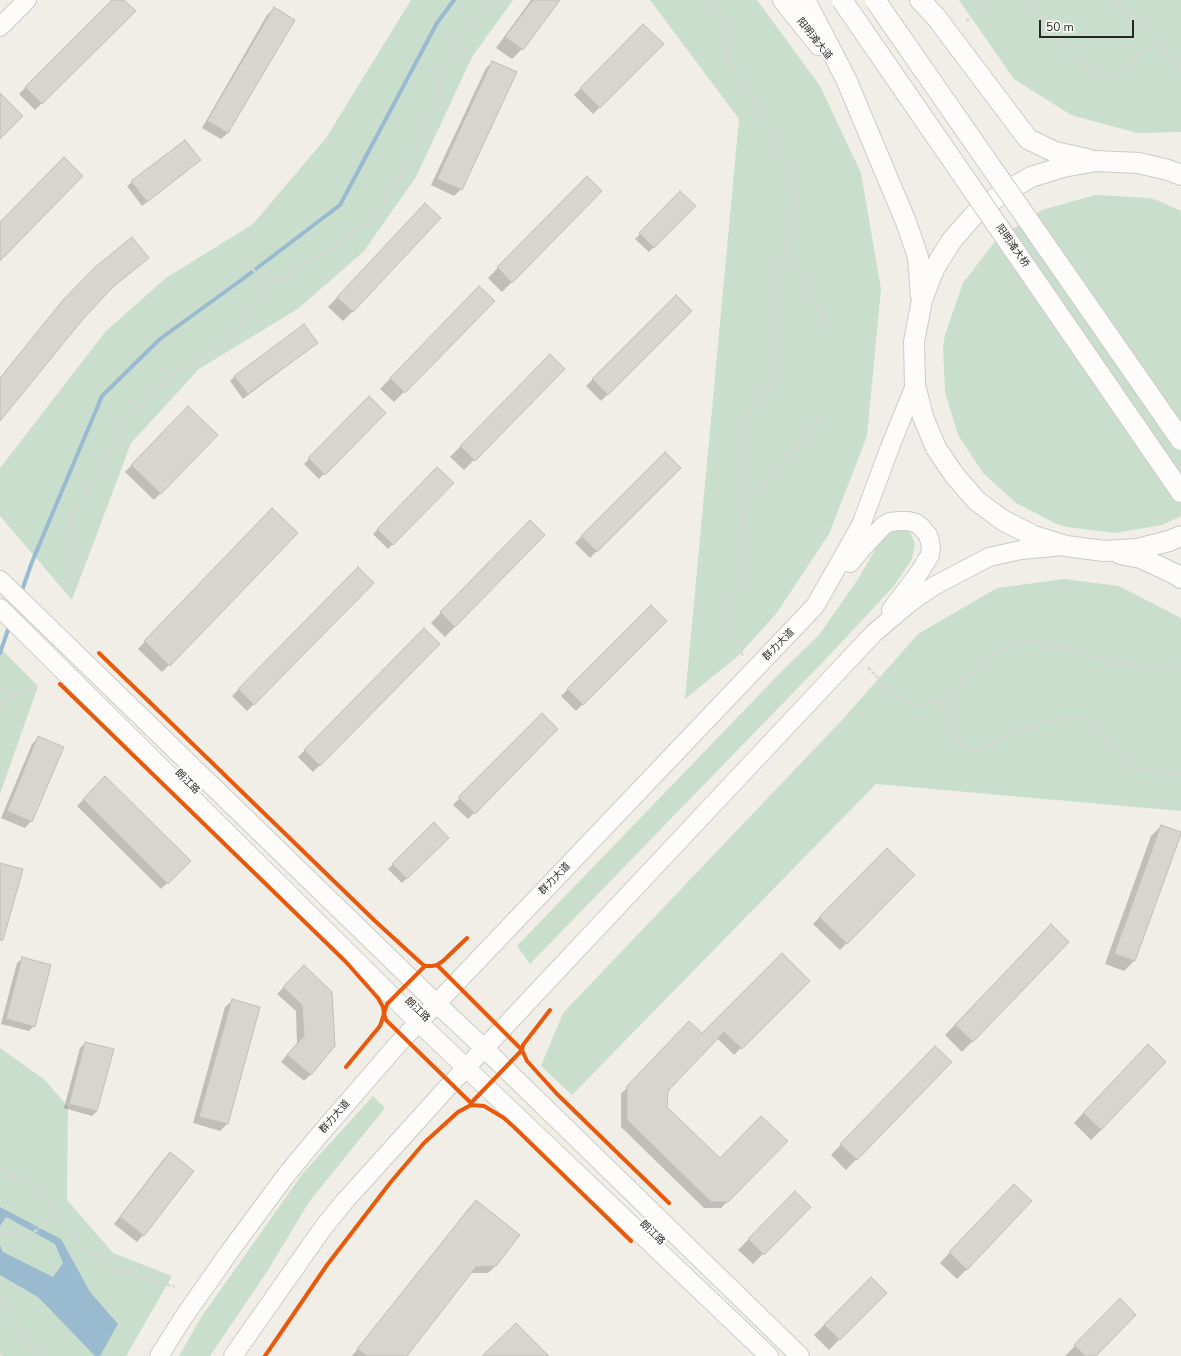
<!DOCTYPE html>
<html>
<head>
<meta charset="utf-8">
<style>
  body { margin:0 }
  #map { position:relative; width:1181px; height:1356px; overflow:hidden; background:#f0eee6; font-family:"Nunito Sans",sans-serif }
  canvas { display:block }
  .scale { position:absolute; left:1039px; top:20px; width:95px; height:18px; box-sizing:border-box; border:2px solid #282622; border-top:0; padding-left:5px; font-size:12px; line-height:14px; white-space:nowrap; color:#282622; -webkit-text-stroke:3px #fff; paint-order:stroke }
</style>
</head>
<body>
<div id="map">
<canvas width="1181" height="1356"></canvas>
<div class="scale">50 m</div>
</div>
<script>
const ctx = document.querySelector('canvas').getContext('2d');
ctx.lineJoin = 'round';
function fillPath(path, color) { ctx.fillStyle = color; ctx.fill(path, 'evenodd'); }
const poly = rows => new Path2D(rows.map(r => 'M' + r).join(''));
function stroke(path, color, width, dash) { ctx.strokeStyle = color; ctx.lineWidth = width; ctx.lineCap = dash ? 'butt' : 'round'; ctx.setLineDash(dash || []); ctx.stroke(path); }
function drawText(font, color, halo, rows, align = 'center') {
  ctx.font = font + ' "Nunito Sans","Noto Sans SC",sans-serif'; ctx.lineWidth = 3.5; ctx.setLineDash([]); ctx.textBaseline = 'middle'; ctx.strokeStyle = halo; ctx.fillStyle = color; for (const [text, x, y, turn = 0] of rows) {
    ctx.save(); ctx.translate(x, y); ctx.rotate((+turn || 0) * Math.PI / 180); ctx.textAlign = isNaN(turn) ? turn : align; if (halo) ctx.strokeText(text, 0, 0); ctx.fillText(text, 0, 0); ctx.restore();
  }
}
fillPath(poly([
  [411,0,513,0,472,57,416,177,364,251,299,308,199,369,131,443,72,600,0,516,0,468,106,331,166,278,253,224,326,138],
  [650,0,757,0,820,86,861,173,881,289,867,436,829,534,776,614,738,656,685,699,739,119],
  [959,0,1181,0,1181,132,1137,133,1071,115,1014,79],
  [1095,195,1150,198,1159,201,1181,211,1181,516,1162,525,1115,533,1067,527,1057,524,1016,503,983,473,958,435,945,392,943,346,945,335,963,283,996,240,1042,210],
  [896,529,910,531,915,544,912,559,894,586,823,662,530,964,517,946,783,670,819,635,858,579,881,540],
  [1064,579,1119,586,1181,618,1181,811,876,784,572,1095,541,1066,563,1013,842,720,918,634,997,588],
  [0,648,38,686,0,794],
  [0,1048,45,1080,68,1107,67,1200,113,1253,172,1276,126,1356,2,1356,0,1353],
  [373,1096,385,1108,309,1202,268,1270,210,1356,179,1356,202,1316,303,1173]
]), '#cadecd');
fillPath(poly([
  [0,1207,61,1239,90,1292,118,1324,100,1356,95,1356,38,1297,0,1275,0,1245,3,1252,53,1277,63,1263,55,1244,6,1217,0,1226]
]), '#9abbcf');
fillPath(poly([
  [114,0,123,0,134,11,35,110,19,94],
  [531,0,558,0,522,49,512,59,496,48],
  [274,9,228,133,221,139,202,128,267,15],
  [643,25,662,44,593,114,574,95],
  [493,62,461,189,454,196,431,185,486,68],
  [200,160,142,206,127,186,132,182],
  [587,177,601,191,502,292,488,278],
  [681,193,694,206,649,252,635,239],
  [415,214,353,311,343,321,328,307],
  [148,258,108,291,83,317,0,420,0,378],
  [479,287,494,301,394,402,380,389],
  [676,296,690,311,601,401,586,386],
  [317,343,243,399,230,381,235,376],
  [550,355,564,369,464,470,450,457],
  [369,398,384,413,319,479,304,464],
  [188,407,217,435,154,500,125,472],
  [665,453,679,468,590,558,575,543],
  [437,468,452,483,388,549,373,534],
  [272,509,297,533,162,672,138,649],
  [530,522,544,535,445,637,431,623],
  [358,568,373,583,247,711,232,696],
  [651,606,666,621,576,711,561,696],
  [424,630,439,644,313,772,298,757],
  [542,715,557,729,468,819,453,805],
  [39,737,31,821,25,828,1,818,32,744],
  [105,777,189,861,161,889,77,806],
  [434,824,448,838,402,883,388,869],
  [1161,826,1180,833,1134,961,1124,971,1105,964,1151,836],
  [887,849,914,875,840,950,813,924],
  [1041,935,1068,942,962,1052,945,1035],
  [22,959,34,1026,29,1031,1,1024,17,963],
  [304,966,311,1074,304,1081,281,1062,297,1043,296,1011,277,994],
  [808,981,734,1055,717,1038,667,1091,666,1108,720,1159,786,1141,721,1208,704,1208,621,1127,621,1094,689,1022,702,1034],
  [232,1001,259,1008,227,1124,220,1131,193,1123,225,1007],
  [85,1043,97,1111,92,1116,64,1108,80,1048],
  [1138,1055,1101,1130,1091,1140,1074,1123],
  [925,1058,950,1062,846,1170,831,1155],
  [170,1154,143,1235,137,1242,114,1224,163,1160],
  [795,1193,809,1207,753,1264,738,1250],
  [1004,1195,967,1269,957,1279,940,1263],
  [476,1201,495,1266,488,1273,470,1273,405,1356,352,1356,469,1208],
  [871,1278,885,1293,829,1350,814,1335],
  [1120,1300,1094,1356,1065,1356]
]), '#0003');
stroke(poly([
  [21,593,32,562,102,396,160,339,244,278,340,205,437,23,454,0],
  [0,653,10,624]
]), '#9abbcf', 4);
const building = poly([
  [112,0,124,0,136,11,42,104,25,87,112,0],
  [533,0,560,0,523,50,505,37,533,0],
  [274,7,295,20,228,133,207,121,274,7],
  [643,24,664,44,600,108,580,88,643,24],
  [492,61,517,72,462,190,437,179,492,61],
  [0,93,23,116,0,139,0,93],
  [185,140,201,160,147,202,131,181,185,140],
  [64,157,83,176,0,261,0,222,64,157],
  [587,176,602,191,512,283,497,267,587,176],
  [680,191,696,206,654,248,639,233,680,191],
  [425,203,441,218,353,312,337,297,425,203],
  [132,237,149,258,114,286,84,318,0,421,0,378,63,300,94,268,132,237],
  [479,286,495,301,405,393,390,378,479,286],
  [676,295,692,311,608,395,592,379,676,295],
  [304,324,318,343,248,394,234,376,304,324],
  [550,354,565,369,475,461,460,446,550,354],
  [369,396,386,413,325,475,308,458,369,396],
  [188,406,218,435,161,494,131,465,188,406],
  [665,452,681,468,597,552,581,536,665,452],
  [437,467,454,483,393,545,377,529,437,467],
  [272,508,298,533,170,666,144,641,272,508],
  [530,520,545,535,455,627,440,612,530,520],
  [358,567,374,583,254,705,238,689,358,567],
  [651,605,667,621,583,705,567,689,651,605],
  [424,628,440,644,320,766,304,750,424,628],
  [542,713,558,729,475,814,458,797,542,713],
  [38,736,64,747,32,822,7,811,38,736],
  [105,776,191,861,168,884,83,799,105,776],
  [434,822,449,838,407,879,392,864,434,822],
  [1161,825,1181,832,1181,834,1135,961,1114,954,1161,825],
  [887,848,915,875,847,944,819,917,887,848],
  [0,863,23,869,3,940,0,940,0,863],
  [1051,924,1069,942,973,1042,955,1025,1051,924],
  [782,953,810,981,742,1049,724,1032,668,1091,667,1107,720,1158,761,1116,788,1141,728,1202,711,1202,627,1120,627,1086,689,1021,702,1033,782,953],
  [22,957,51,965,35,1027,6,1019,22,957],
  [304,965,332,992,335,1046,311,1075,287,1055,304,1036,302,1005,283,987,304,965],
  [232,999,260,1007,228,1124,199,1117,232,999],
  [85,1042,114,1049,97,1111,69,1104,85,1042],
  [1148,1044,1166,1062,1101,1130,1083,1113,1148,1044],
  [935,1046,952,1062,857,1160,840,1144,935,1046],
  [170,1152,194,1171,144,1236,120,1217,170,1152],
  [1014,1184,1032,1201,967,1270,949,1252,1014,1184],
  [795,1191,811,1207,764,1255,748,1239,795,1191],
  [476,1200,520,1235,496,1266,476,1267,407,1356,367,1356,357,1349,476,1200],
  [871,1277,887,1293,840,1340,824,1325,871,1277],
  [1120,1298,1136,1315,1096,1356,1085,1356,1074,1345,1120,1298],
  [516,1323,549,1356,482,1356,516,1323]
]);
fillPath(building, '#d7d5cf');
stroke(building, '#c0beb8', 1);
const major = poly([
  [0,27,27,0],
  [850,563,865,545,884,525,890,522,899,521,908,521,916,523,922,528,928,535,930,542,931,548,930,555,919,573,891,610],
  [0,580,436,1003,484,1048,800,1356],
  [0,608,418,1022,769,1356],
  [159,1356,183,1318,230,1251,287,1174,321,1133,398,1044,815,606,861,525,890,447,915,385],
  [233,1356,323,1228,344,1202,446,1089,874,633,907,605,919,596,934,586,989,557,1021,550,1063,546]
]);
const highway = poly([
  [783,0,819,45],
  [805,0,846,79,906,222,918,257,921,296],
  [920,0,936,17,1028,139,1055,152,1087,159],
  [1181,175,1168,170,1139,163,1096,161,1063,167,1031,177,1001,194,974,215,952,240,934,269,922,300,914,342,915,385,923,417,936,448,955,476,977,501,1004,521,1034,536,1066,546,1104,551,1137,549,1169,541,1181,536],
  [1120,554,1141,558,1175,574,1181,578]
]);
stroke(major, '#cdcbc6', 20);
stroke(highway, '#cdcbc6', 22);
stroke(poly([
  [717,0,730,60,777,137,799,196,784,252,770,271,767,307,784,359,772,383,751,411,736,456,745,507,731,627,743,656],
  [1032,0,1041,16,1060,43,1074,59,1090,67,1102,80,1116,76,1157,42],
  [1113,0,1157,42,1181,70],
  [966,21,981,10,989,0],
  [785,250,824,315,828,329],
  [238,258,273,285],
  [746,506,777,468,793,451,821,416],
  [65,583,71,521,122,427,172,376,226,342,273,285,371,222,415,151,457,38,492,0],
  [868,667,894,696,913,705,940,701,1001,647,1023,639,1140,668,1181,667],
  [940,701,958,741,976,750,1048,720,1086,718,1131,769,1181,774],
  [0,709,1,706,15,693,38,686],
  [0,1170,38,1188,85,1252,123,1272,175,1287],
  [0,1232,27,1237,58,1215],
  [0,1298,37,1356]
]), '#d7d7d5', 2.5, [4, 2]);
stroke(major, '#fdfcfb', 18);
stroke(highway, '#fdfcfb', 20);
const highwayBridge = poly([
  [842,0,1181,492],
  [875,0,1181,440]
]);
stroke(highwayBridge, '#cdcbc6', 22, []);
stroke(highwayBridge, '#fdfcfb', 20);
stroke(poly([
  [99,653,374,920,421,963,425,966,432,966,437,965,443,961,467,938],
  [60,684,346,962,378,998,383,1007,384,1014,380,1026,346,1067],
  [425,966,387,1004,384,1014,386,1020,471,1103,522,1050,437,965],
  [550,1010,523,1045,522,1050,527,1061,557,1094,669,1203],
  [265,1356,327,1265,390,1183,424,1143,458,1112,471,1105,484,1106,504,1118,514,1127,631,1241]
]), '#e8590c', 4);
drawText('10px', '#282622', '#fff', [
  ["阳明滩大道",814,39,51],
  ["阳明滩大桥",1012,246,55],
  ["群力大道",779,645,-46],
  ["朗江路",187,782,45],
  ["群力大道",555,879,-46],
  ["朗江路",417,1010,44],
  ["群力大道",335,1117,-49],
  ["朗江路",652,1233,44]
]);
</script>
</body>
</html>
